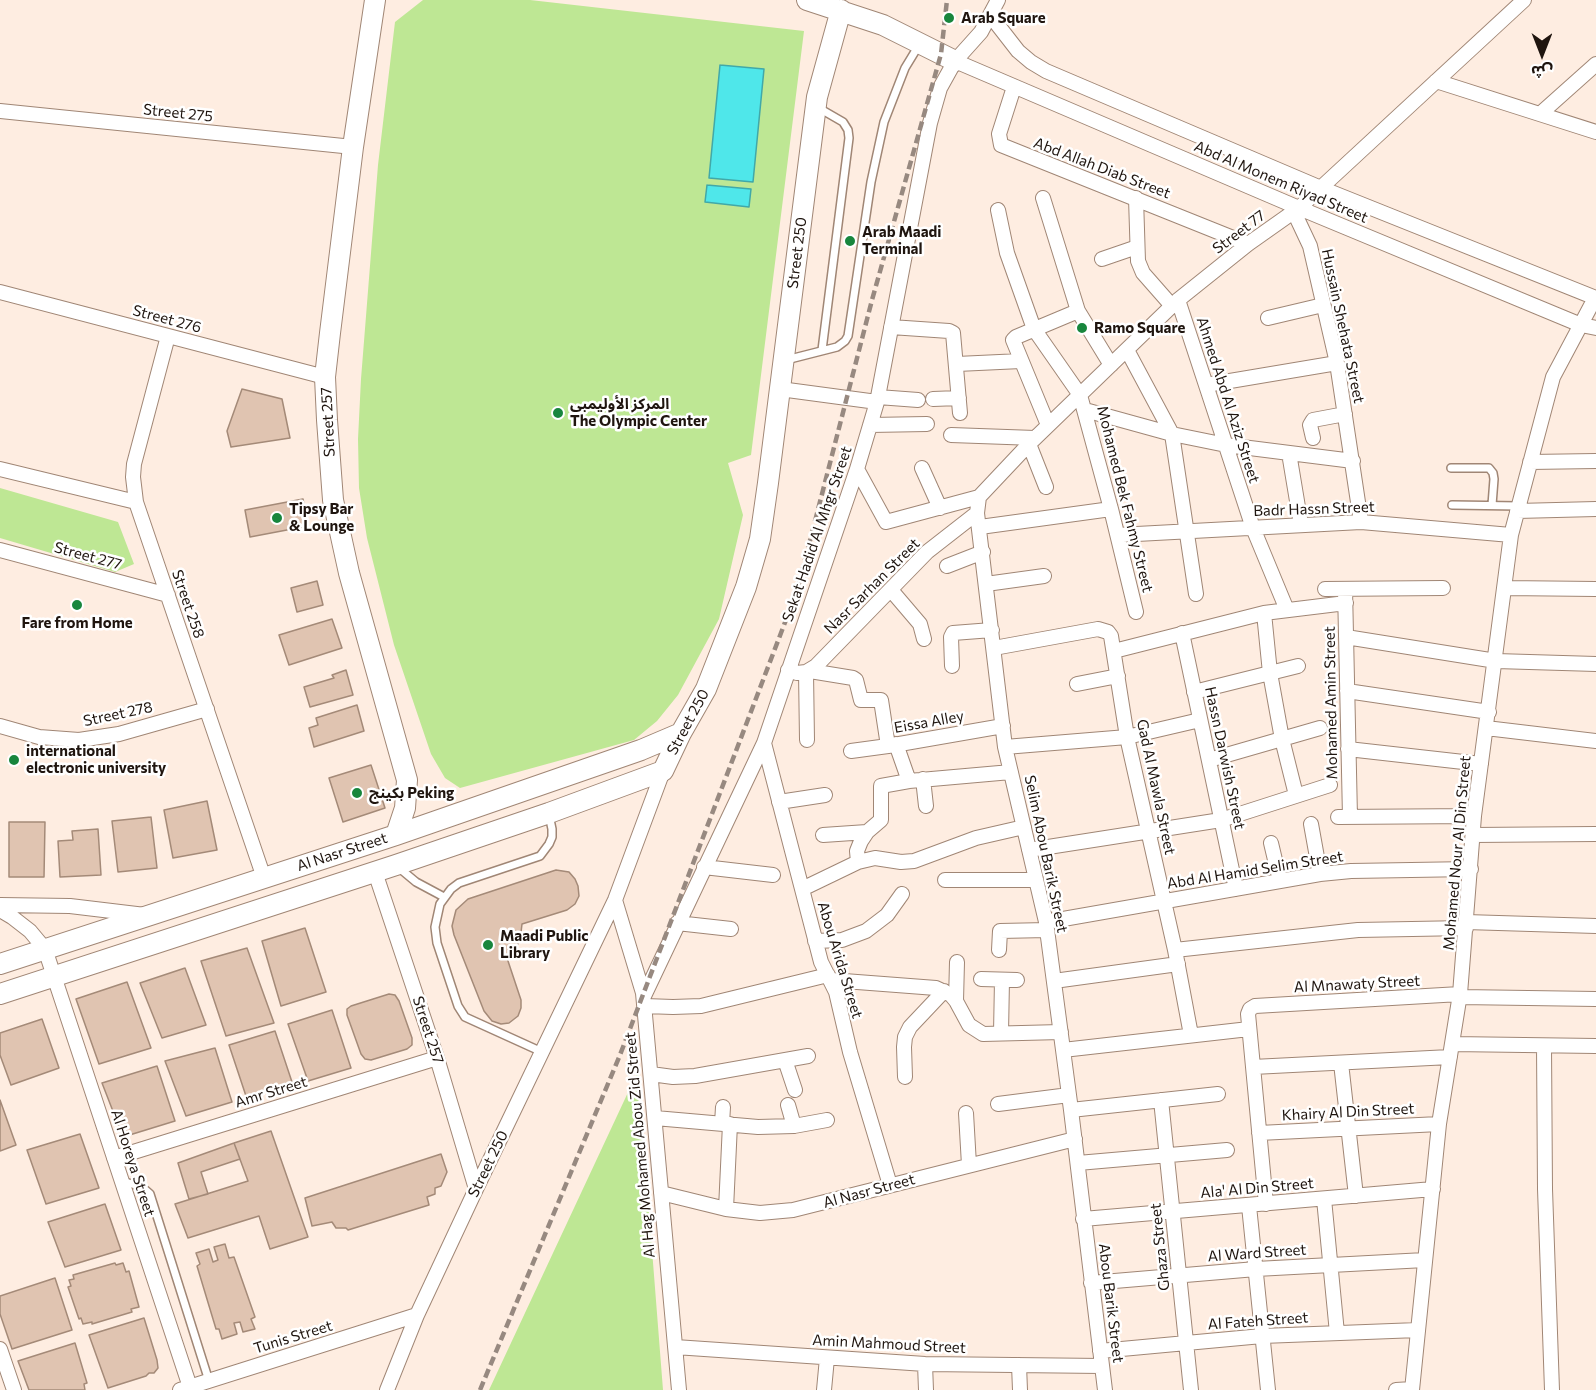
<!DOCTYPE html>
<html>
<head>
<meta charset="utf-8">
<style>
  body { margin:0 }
  #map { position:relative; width:1596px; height:1390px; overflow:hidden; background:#feede1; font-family:Commissioner,"Noto Sans Arabic",sans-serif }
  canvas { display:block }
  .north { position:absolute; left:1512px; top:24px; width:60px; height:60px; -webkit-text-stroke:4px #fff; paint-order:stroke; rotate:180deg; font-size:16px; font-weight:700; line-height:24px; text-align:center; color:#1f150f }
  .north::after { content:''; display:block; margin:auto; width:21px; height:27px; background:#1f150f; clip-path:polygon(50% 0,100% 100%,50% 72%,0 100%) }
</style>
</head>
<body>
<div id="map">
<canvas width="1596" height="1390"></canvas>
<div class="north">ش</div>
</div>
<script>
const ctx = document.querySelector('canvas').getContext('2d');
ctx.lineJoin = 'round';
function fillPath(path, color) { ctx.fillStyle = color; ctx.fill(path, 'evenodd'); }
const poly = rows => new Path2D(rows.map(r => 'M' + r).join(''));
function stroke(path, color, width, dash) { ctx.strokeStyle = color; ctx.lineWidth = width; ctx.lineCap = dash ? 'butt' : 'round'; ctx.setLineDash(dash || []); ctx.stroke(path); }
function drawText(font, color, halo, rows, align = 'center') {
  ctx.font = font + ' Commissioner,"Noto Sans Arabic",sans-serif'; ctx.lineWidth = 5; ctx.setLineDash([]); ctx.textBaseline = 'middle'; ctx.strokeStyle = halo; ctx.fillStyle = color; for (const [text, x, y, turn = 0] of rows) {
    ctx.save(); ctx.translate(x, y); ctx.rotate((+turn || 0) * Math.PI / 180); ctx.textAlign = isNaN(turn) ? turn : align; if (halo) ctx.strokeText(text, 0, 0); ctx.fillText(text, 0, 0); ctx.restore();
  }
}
fillPath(poly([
  [423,0,530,0,804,31,751,455,728,463,743,515,719,619,678,695,657,721,634,740,460,788,445,778,431,754,394,645,367,538,359,488,358,439,361,379,378,165,395,22],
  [0,488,118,522,134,564,115,572,0,538],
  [638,1071,663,1390,489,1390]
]), '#bee794');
const water = poly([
  [720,65,764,69,753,182,709,178,720,65],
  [707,185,751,189,749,207,705,202,707,185]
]);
fillPath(water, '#4fe7ea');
stroke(water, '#41a8a8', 1.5);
const building = poly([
  [242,389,282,399,290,438,231,447,227,431,242,389],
  [303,499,308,526,250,537,245,510,303,499],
  [317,581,323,605,297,612,291,588,317,581],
  [332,619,342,648,289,665,279,635,332,619],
  [346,670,353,695,310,707,304,687,334,678,332,675,346,670],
  [357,705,364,731,314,747,309,728,318,725,316,718,357,705],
  [371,765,385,808,343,822,329,778,371,765],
  [207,801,217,850,173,858,164,810,207,801],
  [151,817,157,868,118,872,112,821,151,817],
  [9,822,45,822,44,877,9,877,9,822],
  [98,829,101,875,60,877,58,841,73,840,72,831,98,829],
  [556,870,569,872,575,879,578,886,579,896,575,904,567,910,522,924,520,941,514,949,506,955,521,1000,521,1008,518,1016,509,1023,501,1024,492,1021,484,1011,454,935,452,926,456,910,468,899,556,870],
  [305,928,326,992,281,1006,262,941,305,928],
  [247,948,274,1023,226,1036,201,961,247,948],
  [185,968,206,1025,162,1038,140,983,185,968],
  [127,982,151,1048,99,1064,76,999,127,982],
  [389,994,395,995,399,1001,412,1038,412,1045,407,1049,371,1060,365,1059,361,1054,347,1015,347,1009,351,1006,389,994],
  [332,1010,351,1068,308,1081,288,1024,332,1010],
  [42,1019,59,1068,11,1085,0,1055,0,1033,42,1019],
  [275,1031,292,1082,246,1096,229,1045,275,1031],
  [215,1048,232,1102,186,1116,165,1061,215,1048],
  [157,1066,175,1121,123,1137,102,1083,157,1066],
  [0,1100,16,1145,0,1151,0,1100],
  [271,1131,308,1237,270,1249,259,1216,188,1238,175,1204,248,1181,234,1143,271,1131],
  [80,1134,99,1188,46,1204,27,1150,80,1134],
  [234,1143,240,1159,201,1172,208,1194,189,1199,178,1163,234,1143],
  [441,1154,447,1172,441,1186,435,1188,435,1194,427,1197,429,1205,348,1230,346,1228,336,1228,332,1222,312,1226,305,1198,441,1154],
  [105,1204,121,1250,65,1267,48,1222,105,1204],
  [225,1244,229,1258,234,1257,255,1317,251,1319,255,1329,243,1332,240,1322,234,1323,237,1334,222,1339,219,1329,216,1329,197,1266,200,1264,196,1253,209,1249,213,1262,218,1260,214,1247,225,1244],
  [115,1263,116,1265,123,1263,126,1272,129,1271,139,1307,131,1309,132,1312,92,1324,92,1322,83,1324,81,1318,79,1319,68,1287,71,1286,69,1280,74,1279,73,1275,115,1263],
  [55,1278,72,1330,12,1349,0,1314,0,1296,55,1278],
  [144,1318,157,1360,158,1368,154,1373,149,1373,146,1376,108,1388,89,1335,144,1318],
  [75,1343,87,1383,84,1384,85,1390,29,1390,18,1361,75,1343]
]);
fillPath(building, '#e0c4b1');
stroke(building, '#a48a78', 1.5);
const lane = poly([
  [817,107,843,122,848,130,849,138,822,350],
  [786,360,837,347,845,341,848,336,871,182,884,122,905,68,919,45],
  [1451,468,1489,468,1493,473,1494,479,1492,505],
  [1452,505,1519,506],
  [398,867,416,882,444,897],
  [542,1052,465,1017,458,1006,437,943,435,927,440,904,451,889,459,883,540,856,549,844,552,837,552,829,549,815],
  [122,1181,142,1187,150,1194,209,1381]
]);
const street = poly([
  [990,15,1018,51,1031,62,1046,71,1321,188,1596,298],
  [955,61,1299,208,1581,325,1596,328],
  [1436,81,1596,132],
  [1014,87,999,134,1001,145,1248,244],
  [0,111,353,147],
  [1540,114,1596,64],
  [1043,198,1078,311,1111,365],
  [1136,198,1138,261,1143,273,1172,306],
  [998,210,1007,253,1034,329,1080,395,1111,509,1136,612],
  [1294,212,1310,246,1337,363,1361,522],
  [1102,259,1137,247],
  [0,292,325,377],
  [1178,300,1253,528,1287,610],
  [1268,318,1323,305],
  [891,327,949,331,953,333,960,413],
  [168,336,134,464,133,477,136,502,264,878],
  [1127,350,1172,434,1196,594],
  [957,364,1021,361],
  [1206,385,1337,363],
  [780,389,877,402],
  [878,397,918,400],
  [933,399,959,398],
  [1085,410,1172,434,1226,445,1353,461],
  [870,425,927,424],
  [1048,425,1013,340,1016,337,1078,311],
  [951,435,1035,438],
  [1313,438,1310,425,1313,420,1345,414],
  [1029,444,1046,487],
  [1289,453,1301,525],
  [1530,462,1596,461],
  [922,468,940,508],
  [0,469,136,502],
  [857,469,886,522,979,497],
  [979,497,977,513,1005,747,1046,922,1071,1110,1105,1390],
  [979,497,1029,444,1178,300,1248,244,1299,208,1524,0],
  [1517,511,1596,509],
  [980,527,1111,509],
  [1118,535,1361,522,1511,535],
  [0,550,168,595],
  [947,566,983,552],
  [986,584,1044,576],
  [1504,588,1596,589],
  [1325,589,1443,588],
  [1345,589,1350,817],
  [891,590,920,624,924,639],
  [1264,613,1270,673,1282,739,1296,795],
  [1182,633,1236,889],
  [1346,637,1496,661,1596,664],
  [994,648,1098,629,1108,632,1111,636,1127,737,1175,950,1191,1035],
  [1114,651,1264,613,1346,603],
  [952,666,951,637,953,633,992,630],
  [788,670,797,673,806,672,816,666,927,552,977,513],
  [810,671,853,678,856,680,861,700,881,700,888,746,1003,726],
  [806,672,807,740],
  [1077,684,1118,676],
  [1347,691,1489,712],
  [1194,692,1298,666],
  [0,726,39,737,79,740,119,734,207,709],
  [1486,728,1596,741],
  [764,743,821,962,836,992,850,1052,890,1185],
  [896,744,909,781],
  [1005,747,1127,737,1200,720],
  [1348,749,1481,764],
  [851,751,888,746],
  [1209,760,1320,728],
  [923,779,926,806],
  [779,802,825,795],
  [1338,817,1474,816],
  [1311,824,1320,874],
  [823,835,867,832],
  [1473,835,1596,834],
  [1271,843,1280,881],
  [1029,850,1221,820,1330,785],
  [858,862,857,851,861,841,867,832,881,820,881,786,909,781,1011,772],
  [704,867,773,875],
  [375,872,437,1058,476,1189],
  [945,880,1036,880],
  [802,889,858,862,875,858,901,862,914,861,976,838,1024,827],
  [615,900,643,993,679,1390],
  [0,905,70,906,145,915],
  [0,910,12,917,30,931,45,949,190,1387],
  [1046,922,1320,874,1351,871,1471,869],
  [1466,922,1596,926],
  [677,923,731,929],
  [815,941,842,940,866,931,887,915,902,894],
  [999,950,1000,931,1047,930],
  [1175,950,1358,930,1466,928],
  [981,979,1017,980],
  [831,980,936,988,951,995,956,1001,969,1025,983,1034,1061,1032],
  [1054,981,1178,964],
  [644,996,764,743,857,469,877,402,930,123,940,88,955,61,981,32,998,0],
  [1460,997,1596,999],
  [956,1001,957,962],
  [645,1006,673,1007,701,1006,828,975],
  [1001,1033,1002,980],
  [1452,1044,1596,1046],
  [1544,1046,1545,1189,1552,1390],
  [1063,1050,1249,1029],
  [785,1060,795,1090],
  [1341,1063,1356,1196],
  [1253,1067,1450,1057],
  [651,1074,673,1077,695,1076,808,1056],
  [905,1077,904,1047,905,1037,910,1027,944,991],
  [1161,1100,1191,1390],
  [998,1104,1069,1095],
  [788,1105,794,1126],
  [1071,1110,1218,1094],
  [966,1113,969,1165],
  [655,1118,758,1127,794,1126,827,1120],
  [722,1124,723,1107],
  [1259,1133,1439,1124],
  [114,1158,437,1058],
  [1078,1163,1227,1150],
  [661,1193,726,1209,760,1213,793,1210,1075,1139],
  [1324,1199,1337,1333],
  [1266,1204,1248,1014,1250,1009,1255,1006,1460,994],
  [1249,1206,1268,1390],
  [726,1209,730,1124],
  [1083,1219,1433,1189],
  [1091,1283,1256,1269,1425,1260],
  [675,1347,925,1364,1102,1366],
  [0,1349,14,1390],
  [1100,1351,1262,1336,1418,1330],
  [925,1364,926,1390],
  [1019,1365,1020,1390],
  [180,1390,417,1315],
  [387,1390,417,1315,476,1189,615,900,663,771],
  [824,1390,827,1358],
  [1396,1390,1412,1389],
  [1412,1390,1439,1124,1460,994,1474,816,1511,535,1553,377,1595,298]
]);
const secondary = poly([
  [375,0,353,147,330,333,325,377,327,420,333,500,349,573,407,780,405,808,396,835],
  [807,0,883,25,955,61],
  [0,964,396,835,641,750,681,733],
  [0,994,396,865,549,813,663,771,681,733,706,689,746,587,760,539,768,483,817,97,841,10]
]);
stroke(lane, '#a08675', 10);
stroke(street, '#a08675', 16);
stroke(secondary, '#a08675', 22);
stroke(lane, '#fff', 7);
stroke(street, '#fff', 14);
stroke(secondary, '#fff', 20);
stroke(poly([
  [480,1390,620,1055,797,591,872,300,941,54,947,0]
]), '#978980', 4.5, [9, 4.5]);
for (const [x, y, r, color] of [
  [949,18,6,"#18863d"],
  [850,241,6,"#18863d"],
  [1082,328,6,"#18863d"],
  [558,413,6,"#18863d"],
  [277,518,6,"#18863d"],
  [77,605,6,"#18863d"],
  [14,760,6,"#18863d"],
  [357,793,6,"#18863d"],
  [488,945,6,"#18863d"]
]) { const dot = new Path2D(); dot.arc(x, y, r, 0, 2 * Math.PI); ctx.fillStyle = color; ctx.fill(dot); stroke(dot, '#fff', 2); }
drawText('bold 15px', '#1f150f', '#fff', [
  ["Arab Square",961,18],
  ["Arab Maadi",862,232],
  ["Terminal",862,249],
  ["Ramo Square",1094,328],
  ["المركز الأوليمبى",570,404],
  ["The Olympic Center",570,421],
  ["Tipsy Bar",289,509],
  ["& Lounge",289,526],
  ["Fare from Home",77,623,"center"],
  ["international",26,751],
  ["electronic university",26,768],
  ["بكينج Peking",369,793],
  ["Maadi Public",500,936],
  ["Library",500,953]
], 'left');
drawText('15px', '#1f150f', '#fff', [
  ["Street 275",178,113,6],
  ["Abd Allah Diab Street",1102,168,21],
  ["Abd Al Monem Riyad Street",1281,182,23],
  ["Street 77",1239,232,-37],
  ["Street 250",797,253,-83],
  ["Street 276",167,319,15],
  ["Hussain Shehata Street",1343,326,78],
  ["Ahmed Abd Al Aziz Street",1228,400,72],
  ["Street 257",328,422,-93],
  ["Mohamed Bek Fahmy Street",1125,499,76],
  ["Badr Hassn Street",1314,509,-2],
  ["Sekat Hadid Al Mhgr Street",817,534,-71],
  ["Street 277",88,556,15],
  ["Nasr Sarhan Street",872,586,-45],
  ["Street 258",188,604,71],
  ["Mohamed Amin Street",1331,703,-91],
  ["Street 278",118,714,-12],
  ["Street 250",688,722,-62],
  ["Eissa Alley",929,722,-10],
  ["Hassn Darwish Street",1225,758,78],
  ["Gad Al Mawla Street",1156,787,78],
  ["Al Nasr Street",342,852,-18],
  ["Mohamed Nour Al Din Street",1457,853,-85],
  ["Selim Abou Barik Street",1046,854,78],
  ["Abd Al Hamid Selim Street",1255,870,-9],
  ["Abou Arida Street",840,960,73],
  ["Al Mnawaty Street",1357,984,-3],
  ["Street 257",428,1030,72],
  ["Amr Street",271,1092,-17],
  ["Khairy Al Din Street",1348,1112,-3],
  ["Al Hag Mohamed Abou Zid Street",640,1145,-95],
  ["Al Horeya Street",133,1163,72],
  ["Street 250",488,1164,-64],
  ["Ala' Al Din Street",1257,1188,-5],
  ["Al Nasr Street",869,1191,-15],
  ["Ghaza Street",1160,1247,-96],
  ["Al Ward Street",1257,1253,-4],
  ["Abou Barik Street",1111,1303,83],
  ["Al Fateh Street",1258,1321,-4],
  ["Tunis Street",293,1337,-17],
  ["Amin Mahmoud Street",889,1344,3]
]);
</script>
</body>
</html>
